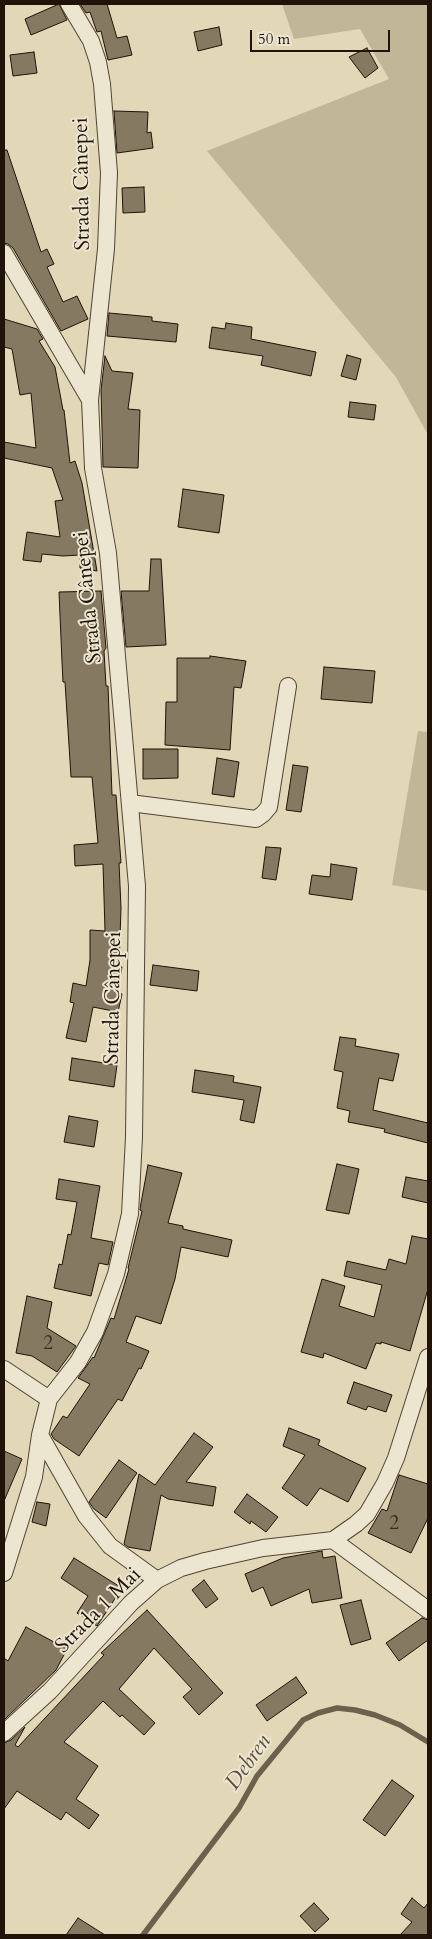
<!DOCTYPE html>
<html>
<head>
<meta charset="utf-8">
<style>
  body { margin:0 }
  #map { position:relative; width:432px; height:1939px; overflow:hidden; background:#e2d7b6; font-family:Cardo,serif }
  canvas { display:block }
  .frame { position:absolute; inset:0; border:5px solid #201308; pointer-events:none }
  .scale { position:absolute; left:250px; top:30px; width:140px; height:22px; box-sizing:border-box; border:2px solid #201308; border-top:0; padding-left:6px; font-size:15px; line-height:18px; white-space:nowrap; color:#201308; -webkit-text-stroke:4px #ece5d0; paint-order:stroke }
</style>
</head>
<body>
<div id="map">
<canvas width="432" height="1939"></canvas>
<div class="frame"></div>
<div class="scale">50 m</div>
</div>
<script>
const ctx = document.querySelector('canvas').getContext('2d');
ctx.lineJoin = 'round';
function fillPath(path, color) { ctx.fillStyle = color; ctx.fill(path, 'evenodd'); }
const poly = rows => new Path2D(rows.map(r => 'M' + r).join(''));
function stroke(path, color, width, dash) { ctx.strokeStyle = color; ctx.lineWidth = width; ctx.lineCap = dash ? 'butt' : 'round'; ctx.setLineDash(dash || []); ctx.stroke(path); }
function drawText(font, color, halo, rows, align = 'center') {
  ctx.font = font + ' Cardo,serif'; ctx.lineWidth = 4; ctx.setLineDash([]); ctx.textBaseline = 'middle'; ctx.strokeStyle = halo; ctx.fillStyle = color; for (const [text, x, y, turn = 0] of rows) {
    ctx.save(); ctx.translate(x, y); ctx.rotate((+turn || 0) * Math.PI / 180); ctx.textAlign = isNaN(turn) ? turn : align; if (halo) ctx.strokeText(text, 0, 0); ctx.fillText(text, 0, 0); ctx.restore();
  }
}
fillPath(poly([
  [282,4,428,4,428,435,396,377,207,151,389,79,360,29,294,39],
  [418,731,428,732,428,891,392,885]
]), '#c1b698');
stroke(poly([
  [143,1935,239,1808,257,1776,303,1720,318,1713,337,1708,355,1710,375,1715,400,1725,428,1742]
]), '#6d604d', 5.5);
const building = poly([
  [59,4,67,20,31,35,25,19,59,4],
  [80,4,107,4,117,38,127,36,132,55,108,60,101,31,97,32,90,12,86,13,80,4],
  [219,27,222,45,198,51,194,32,219,27],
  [367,48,378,68,365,78,349,57,367,48],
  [34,52,37,73,13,76,10,55,34,52],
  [114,111,148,112,147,133,151,132,153,148,117,153,114,111],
  [4,150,7,150,41,252,47,249,54,264,47,267,63,302,77,296,88,319,61,331,13,248,8,244,4,243,4,150],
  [144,187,145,212,123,213,122,188,144,187],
  [109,313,152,317,152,321,178,324,176,342,107,336,109,313],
  [4,319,37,329,43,339,39,341,55,367,63,410,64,410,70,463,75,461,82,483,97,571,80,568,80,555,63,556,42,554,41,562,23,560,27,532,60,537,55,501,63,500,52,468,4,458,4,442,36,448,31,393,20,395,12,349,4,347,4,319],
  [226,323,252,327,251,339,316,352,311,376,261,365,263,356,209,348,212,327,225,329,226,323],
  [347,355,361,359,356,380,341,376,347,355],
  [105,356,112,371,133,373,128,409,140,410,138,468,103,467,101,390,105,356],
  [350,402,376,405,374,420,348,417,350,402],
  [183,489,224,495,219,533,178,527,183,489],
  [151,559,161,559,166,645,126,647,121,591,149,591,151,559],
  [101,591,106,648,104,651,106,686,108,686,112,795,116,795,121,863,119,863,121,908,119,967,122,967,117,993,122,994,118,1012,93,1007,86,1042,66,1038,74,1003,70,1002,73,983,86,986,90,960,90,930,105,931,103,864,75,866,74,845,98,843,92,777,71,777,65,682,63,682,62,662,59,592,101,591],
  [210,656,246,661,241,688,234,687,230,750,165,745,166,702,177,702,177,658,210,658,210,656],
  [324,667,375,671,372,703,321,699,324,667],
  [143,749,178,749,178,778,143,779,143,749],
  [217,758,239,762,234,797,212,794,217,758],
  [293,765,308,767,301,812,286,810,293,765],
  [266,847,281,848,276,880,262,878,266,847],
  [331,864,357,868,352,900,309,894,312,875,330,877,331,864],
  [153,965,199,971,197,991,150,985,153,965],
  [340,1037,356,1039,355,1046,399,1054,393,1081,379,1078,373,1110,428,1123,428,1143,384,1132,385,1129,348,1122,350,1111,337,1108,343,1072,334,1070,340,1037],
  [72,1058,117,1065,114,1087,69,1080,72,1058],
  [195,1070,234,1076,233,1082,261,1087,254,1123,240,1120,244,1100,192,1092,195,1070],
  [69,1116,98,1121,94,1147,64,1142,69,1116],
  [337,1164,359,1169,349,1214,326,1210,337,1164],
  [148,1165,182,1173,168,1223,183,1226,183,1229,232,1240,228,1257,181,1247,175,1279,161,1324,136,1316,126,1342,149,1351,141,1369,139,1368,122,1401,118,1399,79,1456,54,1439,51,1434,63,1416,67,1418,90,1384,78,1378,93,1357,94,1358,111,1318,114,1319,129,1269,128,1268,142,1211,140,1210,141,1203,148,1165],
  [406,1177,428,1181,428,1203,402,1197,406,1177],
  [59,1179,100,1186,91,1238,113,1242,108,1265,99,1263,91,1296,54,1288,59,1264,62,1265,68,1234,71,1235,77,1202,56,1199,59,1179],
  [412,1236,428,1239,428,1289,410,1351,381,1342,381,1344,376,1343,366,1369,324,1353,323,1358,301,1352,322,1279,345,1286,339,1306,374,1317,382,1285,344,1276,347,1261,386,1270,389,1259,406,1264,412,1236],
  [27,1296,52,1302,47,1328,76,1346,57,1372,32,1356,16,1353,27,1296],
  [354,1382,392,1395,386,1412,368,1406,366,1410,347,1403,354,1382],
  [289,1428,320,1440,318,1445,366,1468,348,1502,320,1488,307,1506,282,1488,305,1455,283,1446,289,1428],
  [194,1433,213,1447,186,1482,216,1487,213,1506,168,1499,161,1495,150,1551,128,1547,124,1544,139,1474,155,1485,194,1433],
  [4,1451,22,1459,4,1501,4,1451],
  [119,1460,137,1473,106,1518,94,1509,89,1502,119,1460],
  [399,1475,428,1484,428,1518,411,1553,368,1533,382,1509,387,1511,399,1475],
  [247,1494,278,1517,266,1532,251,1521,250,1524,234,1512,247,1494],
  [37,1502,50,1504,46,1526,32,1522,37,1502],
  [322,1551,323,1558,335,1556,342,1598,312,1603,309,1589,271,1606,263,1587,252,1592,245,1574,283,1558,322,1551],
  [74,1558,122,1588,97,1626,77,1613,88,1596,61,1578,74,1558],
  [204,1580,218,1599,206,1608,192,1590,204,1580],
  [361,1600,371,1639,351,1645,340,1605,361,1600],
  [147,1610,223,1693,199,1715,183,1697,192,1689,154,1648,119,1689,155,1723,144,1735,122,1715,120,1717,103,1701,64,1742,98,1766,76,1799,99,1815,89,1829,66,1812,61,1820,17,1791,4,1809,4,1743,11,1740,25,1727,15,1745,18,1747,104,1655,101,1653,147,1610],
  [422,1618,428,1620,428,1640,399,1661,386,1643,422,1618],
  [26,1627,67,1649,56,1670,4,1720,4,1658,8,1661,26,1627],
  [296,1677,307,1693,267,1721,256,1705,296,1677],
  [392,1780,414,1796,385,1836,363,1820,392,1780],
  [412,1898,424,1908,428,1903,428,1935,400,1935,412,1922,401,1914,412,1898],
  [314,1903,329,1919,315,1932,300,1916,314,1903],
  [78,1918,105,1935,66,1935,78,1918]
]);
fillPath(building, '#857962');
stroke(building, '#201308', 1);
const minor = poly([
  [4,253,90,400],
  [130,803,256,819,263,814,269,807,288,686],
  [4,1369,49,1399],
  [40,1435,86,1516,110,1546,157,1580],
  [333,1540,428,1610],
  [4,1573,34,1477,40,1435,49,1399,78,1362,95,1332,116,1274,130,1214,134,1137,137,886,108,553,93,468,90,400,106,249,109,173,102,84,98,62,91,41,69,4],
  [4,1733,50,1691,131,1603,157,1580,181,1568,205,1561,263,1548,333,1540,356,1524,367,1514,385,1483,396,1458,428,1357]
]);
stroke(minor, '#504434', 18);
stroke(minor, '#ece5d0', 16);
drawText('19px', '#392c1e', null, [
  ["2",48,1345],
  ["2",394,1525]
]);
drawText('21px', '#201308', '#ece5d0', [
  ["Strada Cânepei",83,184,-91],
  ["Strada Cânepei",89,597,-96],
  ["Strada Cânepei",114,998,-89],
  ["Strada 1 Mai",99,1611,-45]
]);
drawText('italic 22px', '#5a4d3c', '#ece5d0', [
  ["Debren",249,1763,-55]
]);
</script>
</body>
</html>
